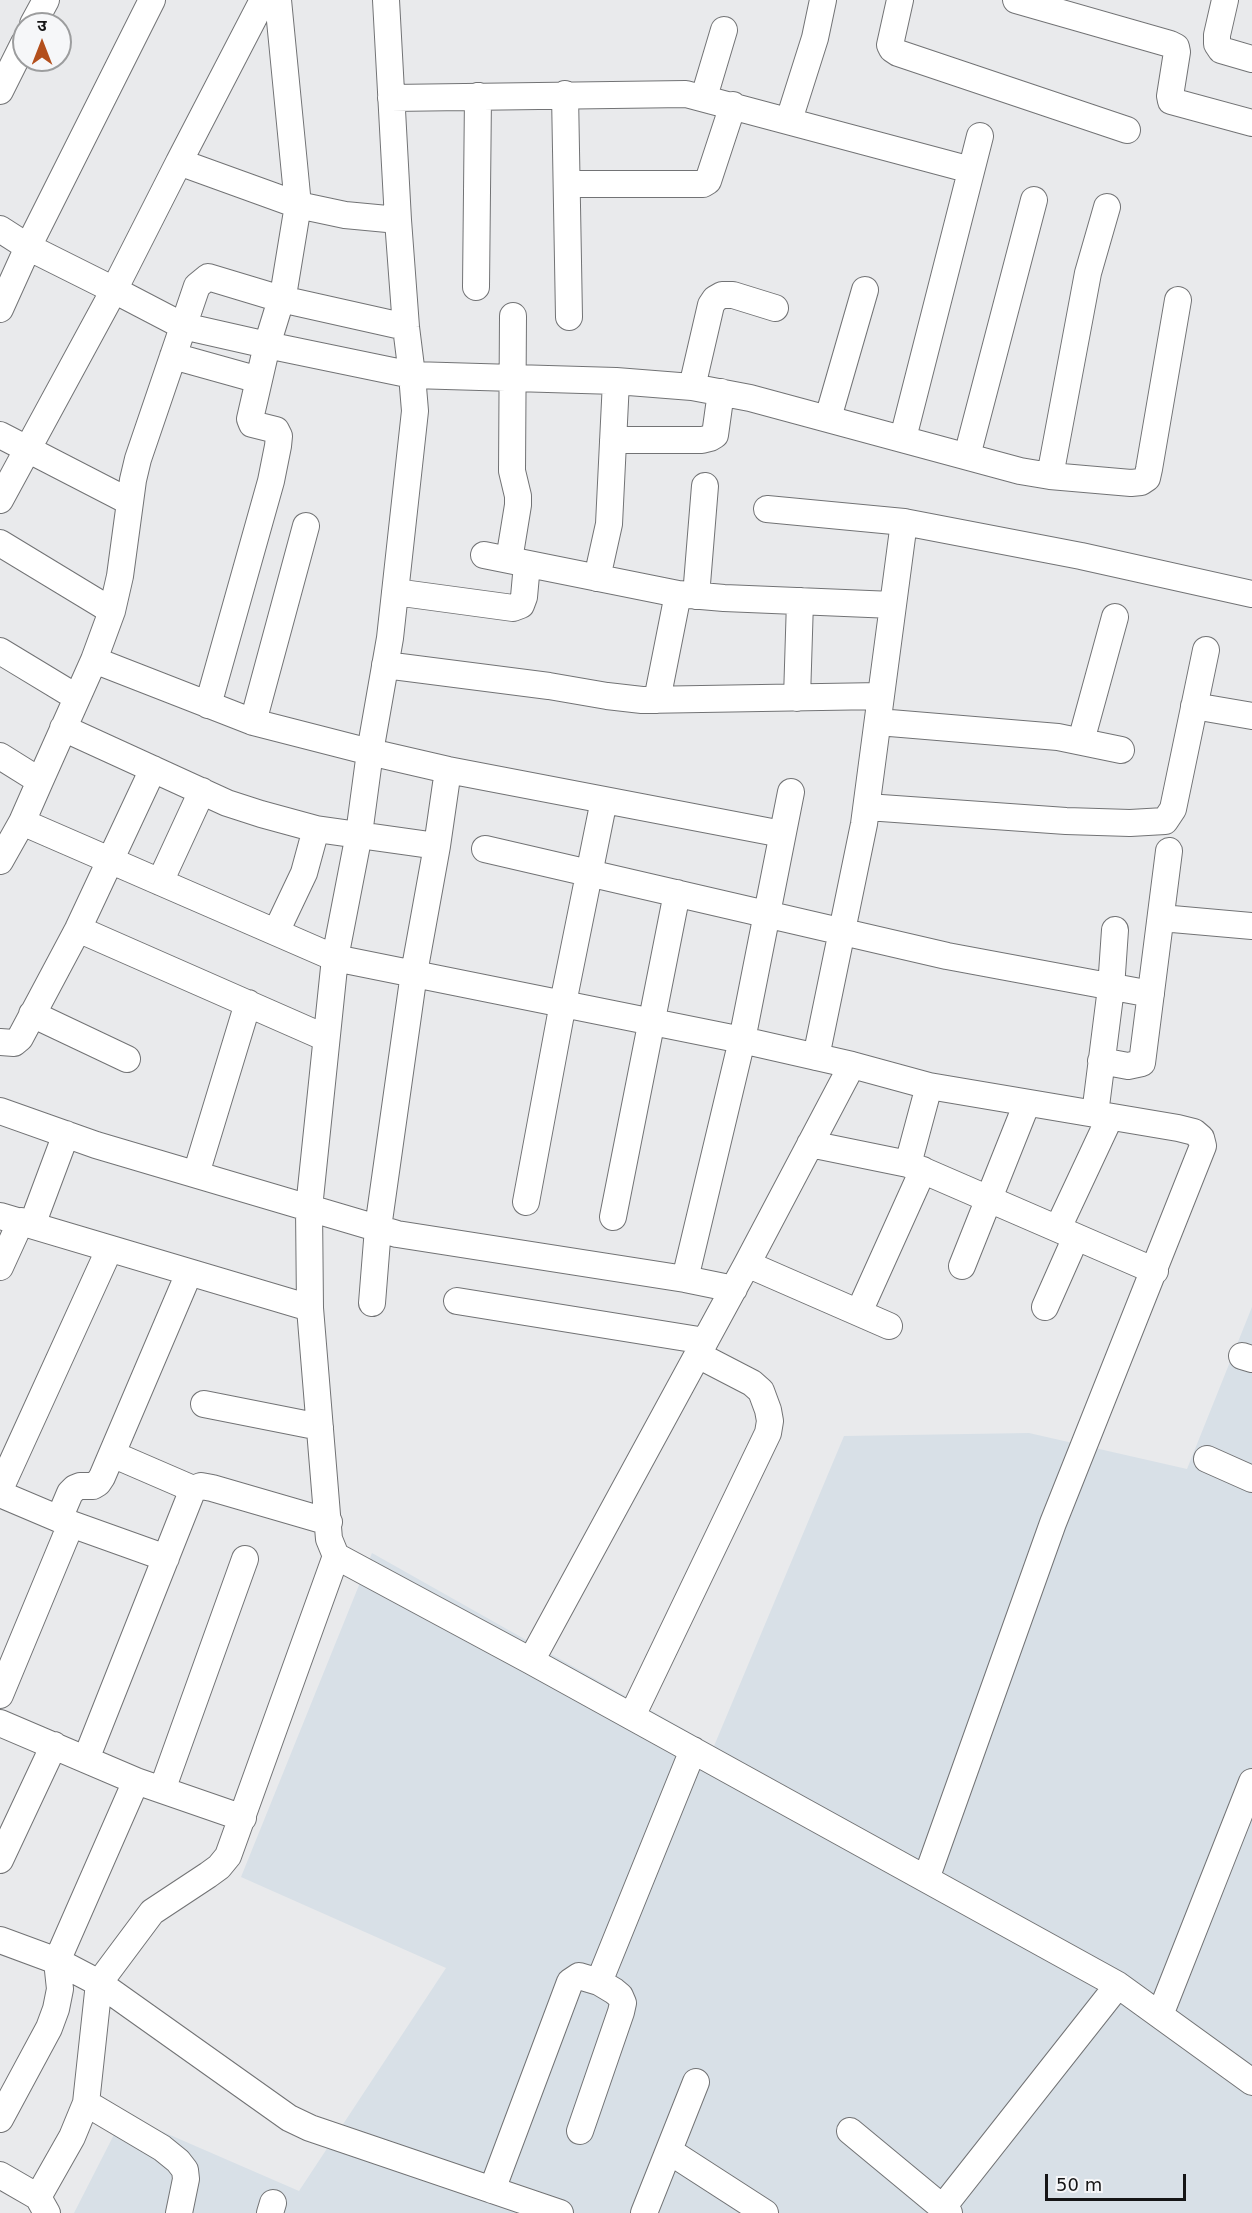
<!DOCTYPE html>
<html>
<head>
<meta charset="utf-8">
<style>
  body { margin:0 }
  #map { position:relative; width:1252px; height:2213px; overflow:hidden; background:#e9eaec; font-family:"DejaVu Sans","Noto Sans Devanagari",sans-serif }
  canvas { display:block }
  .north { position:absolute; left:12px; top:12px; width:60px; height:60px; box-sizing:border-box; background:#f6f7f9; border:2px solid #9c9d9e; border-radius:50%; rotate:0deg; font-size:16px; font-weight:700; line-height:24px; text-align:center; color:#151516 }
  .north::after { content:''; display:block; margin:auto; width:21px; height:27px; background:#b34f1c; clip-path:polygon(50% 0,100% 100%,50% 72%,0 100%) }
  .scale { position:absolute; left:1045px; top:2174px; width:141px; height:27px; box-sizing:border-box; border:3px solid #151516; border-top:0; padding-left:8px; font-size:18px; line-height:21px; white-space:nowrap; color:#151516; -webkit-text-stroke:4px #f6f7f9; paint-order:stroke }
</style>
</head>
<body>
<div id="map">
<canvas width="1252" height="2213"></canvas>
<div class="north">उ</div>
<div class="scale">50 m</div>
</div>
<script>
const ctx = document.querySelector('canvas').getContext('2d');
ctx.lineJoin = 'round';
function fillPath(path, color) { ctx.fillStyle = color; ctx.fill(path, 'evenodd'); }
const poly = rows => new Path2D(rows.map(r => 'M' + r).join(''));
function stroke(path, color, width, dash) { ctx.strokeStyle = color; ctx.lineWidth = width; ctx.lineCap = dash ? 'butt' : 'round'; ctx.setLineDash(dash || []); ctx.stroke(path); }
fillPath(poly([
  [1252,1307,1252,2213,74,2213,124,2115,299,2191,446,1968,241,1877,372,1553,714,1746,844,1436,1029,1433,1187,1469]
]), '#d8e0e7');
const minor = poly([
  [152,0,28,247,114,290,179,162],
  [263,0,179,162,298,205,284,290,267,345,412,375,406,327,398,220,386,0],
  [278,0,298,205,345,215,398,220],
  [900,0,890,45,892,49,898,53,1127,130],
  [1016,0,1170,44,1176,47,1177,52,1170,96,1171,101,1252,123],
  [1225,0,1217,35,1217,44,1221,50,1252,59],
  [33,24,46,0],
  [0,91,24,43],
  [565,94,569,317],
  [704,97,724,30],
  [391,98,686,94,971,170],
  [789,120,815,38,823,0],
  [567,184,703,184,708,181,733,105],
  [0,229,28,247,0,309],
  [476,287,478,96],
  [173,356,259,380],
  [692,387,711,305,715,299,722,295,733,295,775,308],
  [828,418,865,290],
  [0,435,130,502],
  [903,438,980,136],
  [613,440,702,440,710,438,715,435,721,392],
  [967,456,1034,200],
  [1050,476,1088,273,1107,207],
  [0,500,114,290,183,326,267,345,250,419,252,424,276,430,279,436,278,446,271,481,208,705],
  [767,509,904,522,1081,556,1252,594],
  [0,543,112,611],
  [484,555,678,594,724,598,893,605],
  [509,560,518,505,518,496,512,471,513,316],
  [597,578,609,524,616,381],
  [395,592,513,608,521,605,524,597,527,564],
  [696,596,705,486],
  [0,651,76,697],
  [385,665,549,686,607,696,642,700,881,696],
  [797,698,800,601],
  [657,700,678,594],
  [1194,706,1252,716],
  [253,722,306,526],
  [878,722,1058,737,1121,750],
  [63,728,227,803,261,814,316,829,437,846],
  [1081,741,1115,617],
  [0,756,40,781],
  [791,792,742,1040,852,1065,929,1086,1178,1128,1194,1132,1201,1138,1203,1146,1053,1523,926,1879],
  [867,807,1066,821,1130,823,1165,821,1173,809,1206,650],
  [22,822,335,958,309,1208,310,1308],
  [782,834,448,770,370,752,390,638,415,411,412,375,616,381,692,387,750,398,1020,471,1050,476,1131,483,1141,482,1147,478,1149,469,1178,300],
  [485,849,947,956,1151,994],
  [0,861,22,822,40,781,94,660,112,611,120,576,133,480,138,459,197,286,208,277,281,299,406,327],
  [160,882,202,791],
  [1161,918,1252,926],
  [78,929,326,1038],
  [276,932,304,873,316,829],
  [32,1014,127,1059],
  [0,1042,14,1043,20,1038,78,929,153,769],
  [816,1057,864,824,904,522],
  [1101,1061,1128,1066,1142,1063,1169,851],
  [0,1111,96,1145,397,1234,685,1279,742,1040,335,958,359,834,370,752,253,722,94,660],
  [1095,1114,1111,988,1115,930],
  [810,1144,908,1164,1155,1271],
  [908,1164,929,1086],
  [196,1174,248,1003],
  [526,1202,563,1003,604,800],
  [0,1216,310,1308,329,1539,336,1556,531,1661,1118,1985,1252,2082],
  [613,1217,677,893],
  [32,1225,66,1134],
  [1058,1228,1110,1117],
  [747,1264,889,1326],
  [962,1266,1027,1103],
  [0,1267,21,1221],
  [685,1279,734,1289],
  [457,1301,705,1341],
  [372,1303,378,1228,414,973,437,846,448,770],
  [1045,1307,1076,1237],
  [859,1312,923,1170],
  [1242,1356,1252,1359],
  [204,1404,320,1427],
  [112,1454,193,1489],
  [1207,1459,1252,1479],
  [0,1489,109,1250],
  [0,1494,71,1524,166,1558],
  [59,1519,70,1493,75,1488,80,1486,93,1486,98,1483,102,1477,189,1273],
  [531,1661,747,1264,852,1065],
  [0,1695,71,1524],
  [632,1716,768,1433,770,1421,768,1410,761,1391,752,1383,698,1355],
  [0,1723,136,1781,243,1818],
  [86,1759,193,1489,201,1486,212,1488,329,1522],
  [162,1790,245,1559],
  [0,1860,54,1745],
  [0,1940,57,1961,99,1983,289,2118,310,2128,560,2213],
  [599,1982,693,1750],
  [1160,2015,1252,1782],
  [86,2103,162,2148,178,2161,185,2170,186,2179,179,2213],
  [0,2119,49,2028,56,2009,60,1989,57,1961,136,1781],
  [850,2131,949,2213],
  [669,2151,765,2213],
  [0,2175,38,2197,47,2213],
  [492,2190,570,1982,579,1976,599,1982,614,1991,620,1996,623,2003,621,2012,580,2131],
  [38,2197,72,2137,86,2103,99,1983,152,1912,208,1875,219,1867,228,1856,336,1556],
  [943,2207,1118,1985],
  [270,2213,273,2203],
  [644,2213,696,2082]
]);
stroke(minor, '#727375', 28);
stroke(minor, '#fff', 26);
</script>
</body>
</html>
